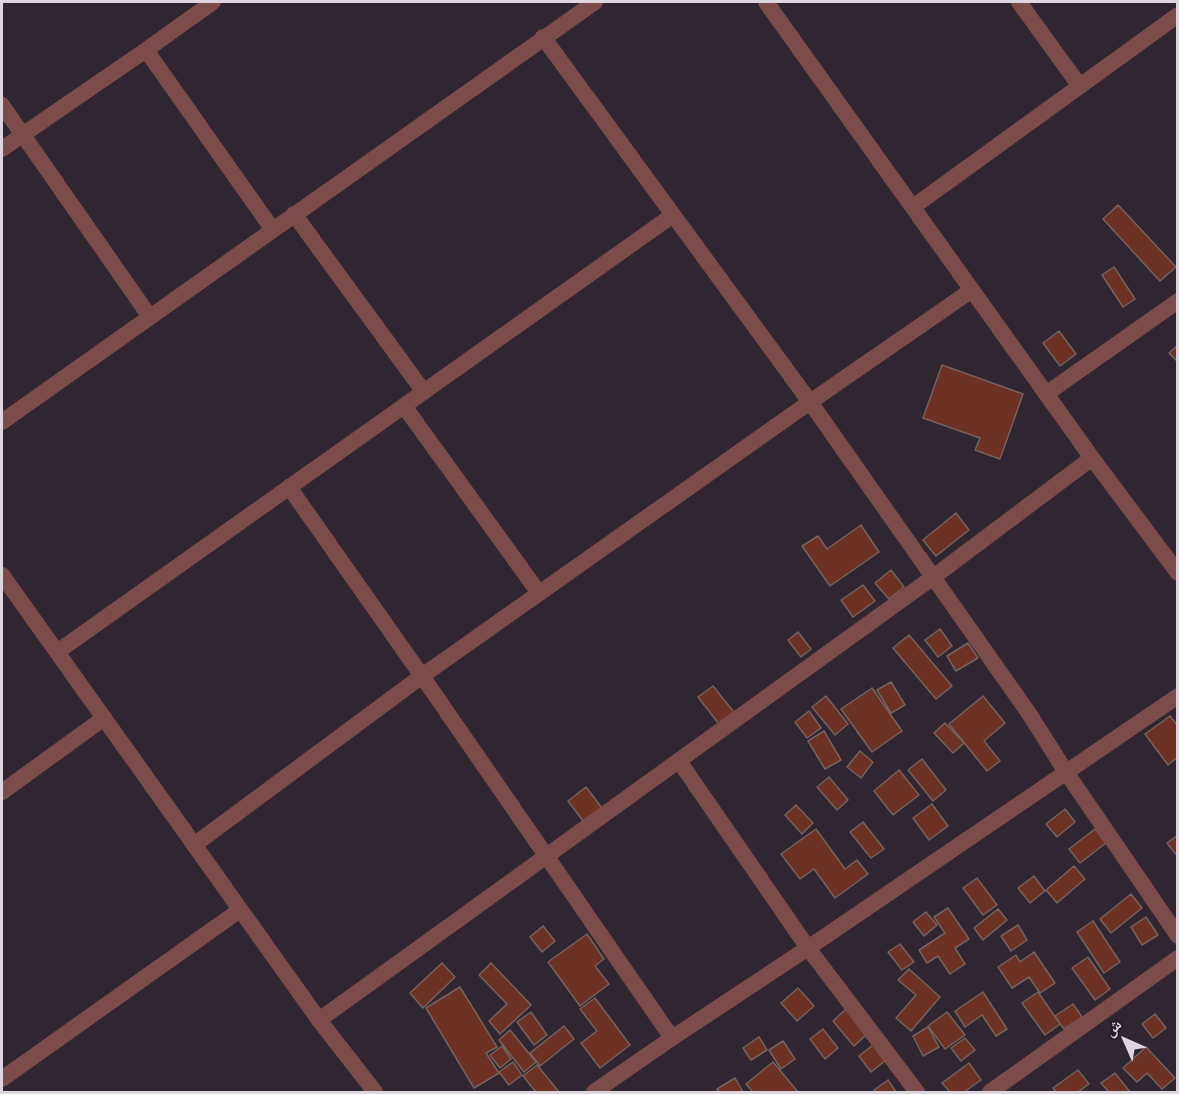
<!DOCTYPE html>
<html>
<head>
<meta charset="utf-8">
<style>
  body { margin:0 }
  #map { position:relative; width:1179px; height:1094px; overflow:hidden; background:#302631; font-family:Commissioner,"Noto Naskh Arabic",sans-serif }
  canvas { display:block }
  .frame { position:absolute; inset:0; border:3px solid #ded6de; pointer-events:none }
  .north { position:absolute; left:1095px; top:1010px; width:60px; height:60px; -webkit-text-stroke:4px #261c27; paint-order:stroke; rotate:315deg; font-size:16px; font-weight:700; line-height:24px; text-align:center; color:#ded6de }
  .north::after { content:''; display:block; margin:auto; width:21px; height:27px; background:#ded6de; clip-path:polygon(50% 0,100% 100%,50% 72%,0 100%) }
</style>
</head>
<body>
<div id="map">
<canvas width="1179" height="1094"></canvas>
<div class="frame"></div>
<div class="north">ش</div>
</div>
<script>
const ctx = document.querySelector('canvas').getContext('2d');
ctx.lineJoin = 'round';
function fillPath(path, color) { ctx.fillStyle = color; ctx.fill(path, 'evenodd'); }
const poly = rows => new Path2D(rows.map(r => 'M' + r).join(''));
function stroke(path, color, width, dash) { ctx.strokeStyle = color; ctx.lineWidth = width; ctx.lineCap = dash ? 'butt' : 'round'; ctx.setLineDash(dash || []); ctx.stroke(path); }
const building = poly([
  [1118,205,1176,267,1160,281,1103,219,1118,205],
  [1114,267,1135,299,1123,307,1102,275,1114,267],
  [1059,331,1076,354,1060,366,1043,343,1059,331],
  [1178,345,1178,362,1169,353,1178,345],
  [942,365,1023,394,1000,459,975,450,980,438,923,418,942,365],
  [956,513,969,530,936,556,923,540,956,513],
  [861,525,879,552,830,586,802,546,818,536,827,549,861,525],
  [891,570,904,587,889,599,875,583,891,570],
  [863,585,875,601,853,617,841,600,863,585],
  [940,629,952,646,938,657,925,640,940,629],
  [798,632,811,649,801,657,788,640,798,632],
  [909,635,952,686,936,699,893,648,909,635],
  [968,643,978,658,956,671,947,656,968,643],
  [891,682,905,705,891,713,877,690,891,682],
  [713,686,737,716,722,728,698,697,713,686],
  [872,688,902,731,872,752,841,709,872,688],
  [826,696,848,724,835,735,812,707,826,696],
  [983,696,1005,723,984,741,1000,761,987,771,949,724,983,696],
  [809,711,821,728,807,738,795,722,809,711],
  [1170,716,1178,726,1178,757,1168,765,1145,734,1170,716],
  [945,723,964,743,953,753,934,733,945,723],
  [824,731,841,760,825,769,808,741,824,731],
  [860,751,873,762,861,778,847,767,860,751],
  [922,759,946,790,933,801,908,770,922,759],
  [899,770,919,795,893,815,874,791,899,770],
  [829,777,848,800,837,810,817,787,829,777],
  [586,787,608,816,590,830,568,801,586,787],
  [932,804,948,826,929,840,913,818,932,804],
  [796,805,813,823,802,834,785,815,796,805],
  [1065,809,1075,822,1057,837,1046,824,1065,809],
  [863,822,884,849,871,858,850,832,863,822],
  [816,829,845,869,857,860,868,874,835,898,814,869,800,879,781,854,816,829],
  [1095,829,1106,843,1080,863,1069,849,1095,829],
  [1178,835,1178,857,1167,843,1178,835],
  [1074,866,1085,879,1057,903,1046,890,1074,866],
  [1034,876,1045,891,1030,903,1018,888,1034,876],
  [977,878,997,905,983,915,963,888,977,878],
  [1131,894,1142,908,1111,933,1100,919,1131,894],
  [948,908,969,939,955,948,965,964,950,974,938,956,927,963,919,950,945,933,934,917,948,908],
  [998,909,1007,920,983,940,974,928,998,909],
  [926,912,937,925,924,936,913,922,926,912],
  [1146,917,1158,935,1142,945,1131,927,1146,917],
  [1093,921,1120,962,1104,973,1077,932,1093,921],
  [1018,925,1027,940,1011,951,1001,936,1018,925],
  [543,926,555,941,542,952,530,937,543,926],
  [587,934,604,959,595,966,609,984,580,1006,548,962,587,934],
  [900,944,914,962,902,970,888,952,900,944],
  [1034,952,1055,983,1040,993,1029,977,1012,988,998,967,1016,955,1020,962,1034,952],
  [1088,957,1110,989,1095,1000,1072,968,1088,957],
  [442,963,455,977,423,1008,410,993,442,963],
  [491,963,531,1005,500,1034,489,1021,507,1004,479,975,491,963],
  [909,969,940,997,911,1031,896,1018,916,995,898,980,909,969],
  [460,987,497,1047,486,1053,499,1073,474,1088,426,1008,460,987],
  [798,988,814,1006,797,1021,781,1003,798,988],
  [983,992,1007,1029,996,1036,982,1015,965,1027,955,1011,983,992],
  [1038,992,1060,1024,1045,1035,1022,1003,1038,992],
  [595,998,630,1045,600,1068,581,1043,597,1031,580,1009,595,998],
  [1073,1004,1082,1017,1064,1029,1055,1016,1073,1004],
  [846,1009,868,1033,854,1046,833,1021,846,1009],
  [531,1012,547,1035,534,1045,517,1022,531,1012],
  [947,1012,965,1035,945,1049,928,1026,947,1012],
  [1155,1014,1166,1028,1153,1038,1142,1024,1155,1014],
  [564,1026,574,1039,540,1066,530,1053,564,1026],
  [928,1027,939,1047,923,1056,913,1036,928,1027],
  [823,1029,838,1048,825,1059,810,1039,823,1029],
  [510,1030,536,1062,524,1072,499,1040,510,1030],
  [759,1037,767,1050,751,1060,743,1048,759,1037],
  [965,1038,975,1050,961,1061,951,1048,965,1038],
  [783,1041,795,1059,781,1069,769,1050,783,1041],
  [873,1045,885,1061,871,1072,859,1056,873,1045],
  [502,1046,511,1059,500,1068,490,1055,502,1046],
  [1146,1047,1175,1078,1162,1089,1147,1073,1137,1082,1123,1068,1146,1047],
  [513,1062,522,1075,509,1085,499,1072,513,1062],
  [773,1062,798,1092,753,1092,746,1084,773,1062],
  [969,1063,981,1080,964,1092,950,1092,942,1083,969,1063],
  [537,1065,559,1092,536,1092,523,1076,537,1065],
  [1078,1070,1089,1084,1078,1092,1056,1092,1053,1088,1078,1070],
  [1115,1073,1130,1092,1109,1092,1101,1083,1115,1073],
  [735,1078,743,1092,719,1092,717,1089,735,1078],
  [888,1080,896,1092,876,1092,874,1090,888,1080]
]);
fillPath(building, '#6c3123');
stroke(building, '#75635e', 1.5);
stroke(poly([
  [766,2,1092,458,1178,573],
  [1019,2,1079,85],
  [543,37,810,402,1028,712,1066,772,1178,936],
  [146,50,273,230],
  [2,105,150,317],
  [2,149,146,50,213,2],
  [913,207,1178,15],
  [294,214,424,392],
  [1046,394,1178,301],
  [404,406,539,593],
  [2,422,595,2],
  [289,487,422,676,672,1038],
  [57,652,673,215],
  [679,761,808,948,917,1092],
  [2,792,104,718],
  [194,845,422,676,810,402,972,290],
  [319,1020,932,578,1092,458],
  [2,1079,240,910],
  [594,1092,672,1038,808,948,1178,696],
  [990,1092,1178,958]
]), '#7c4c4a', 16);
stroke(poly([
  [2,575,319,1020,375,1092]
]), '#7c4c4a', 16);
</script>
</body>
</html>
